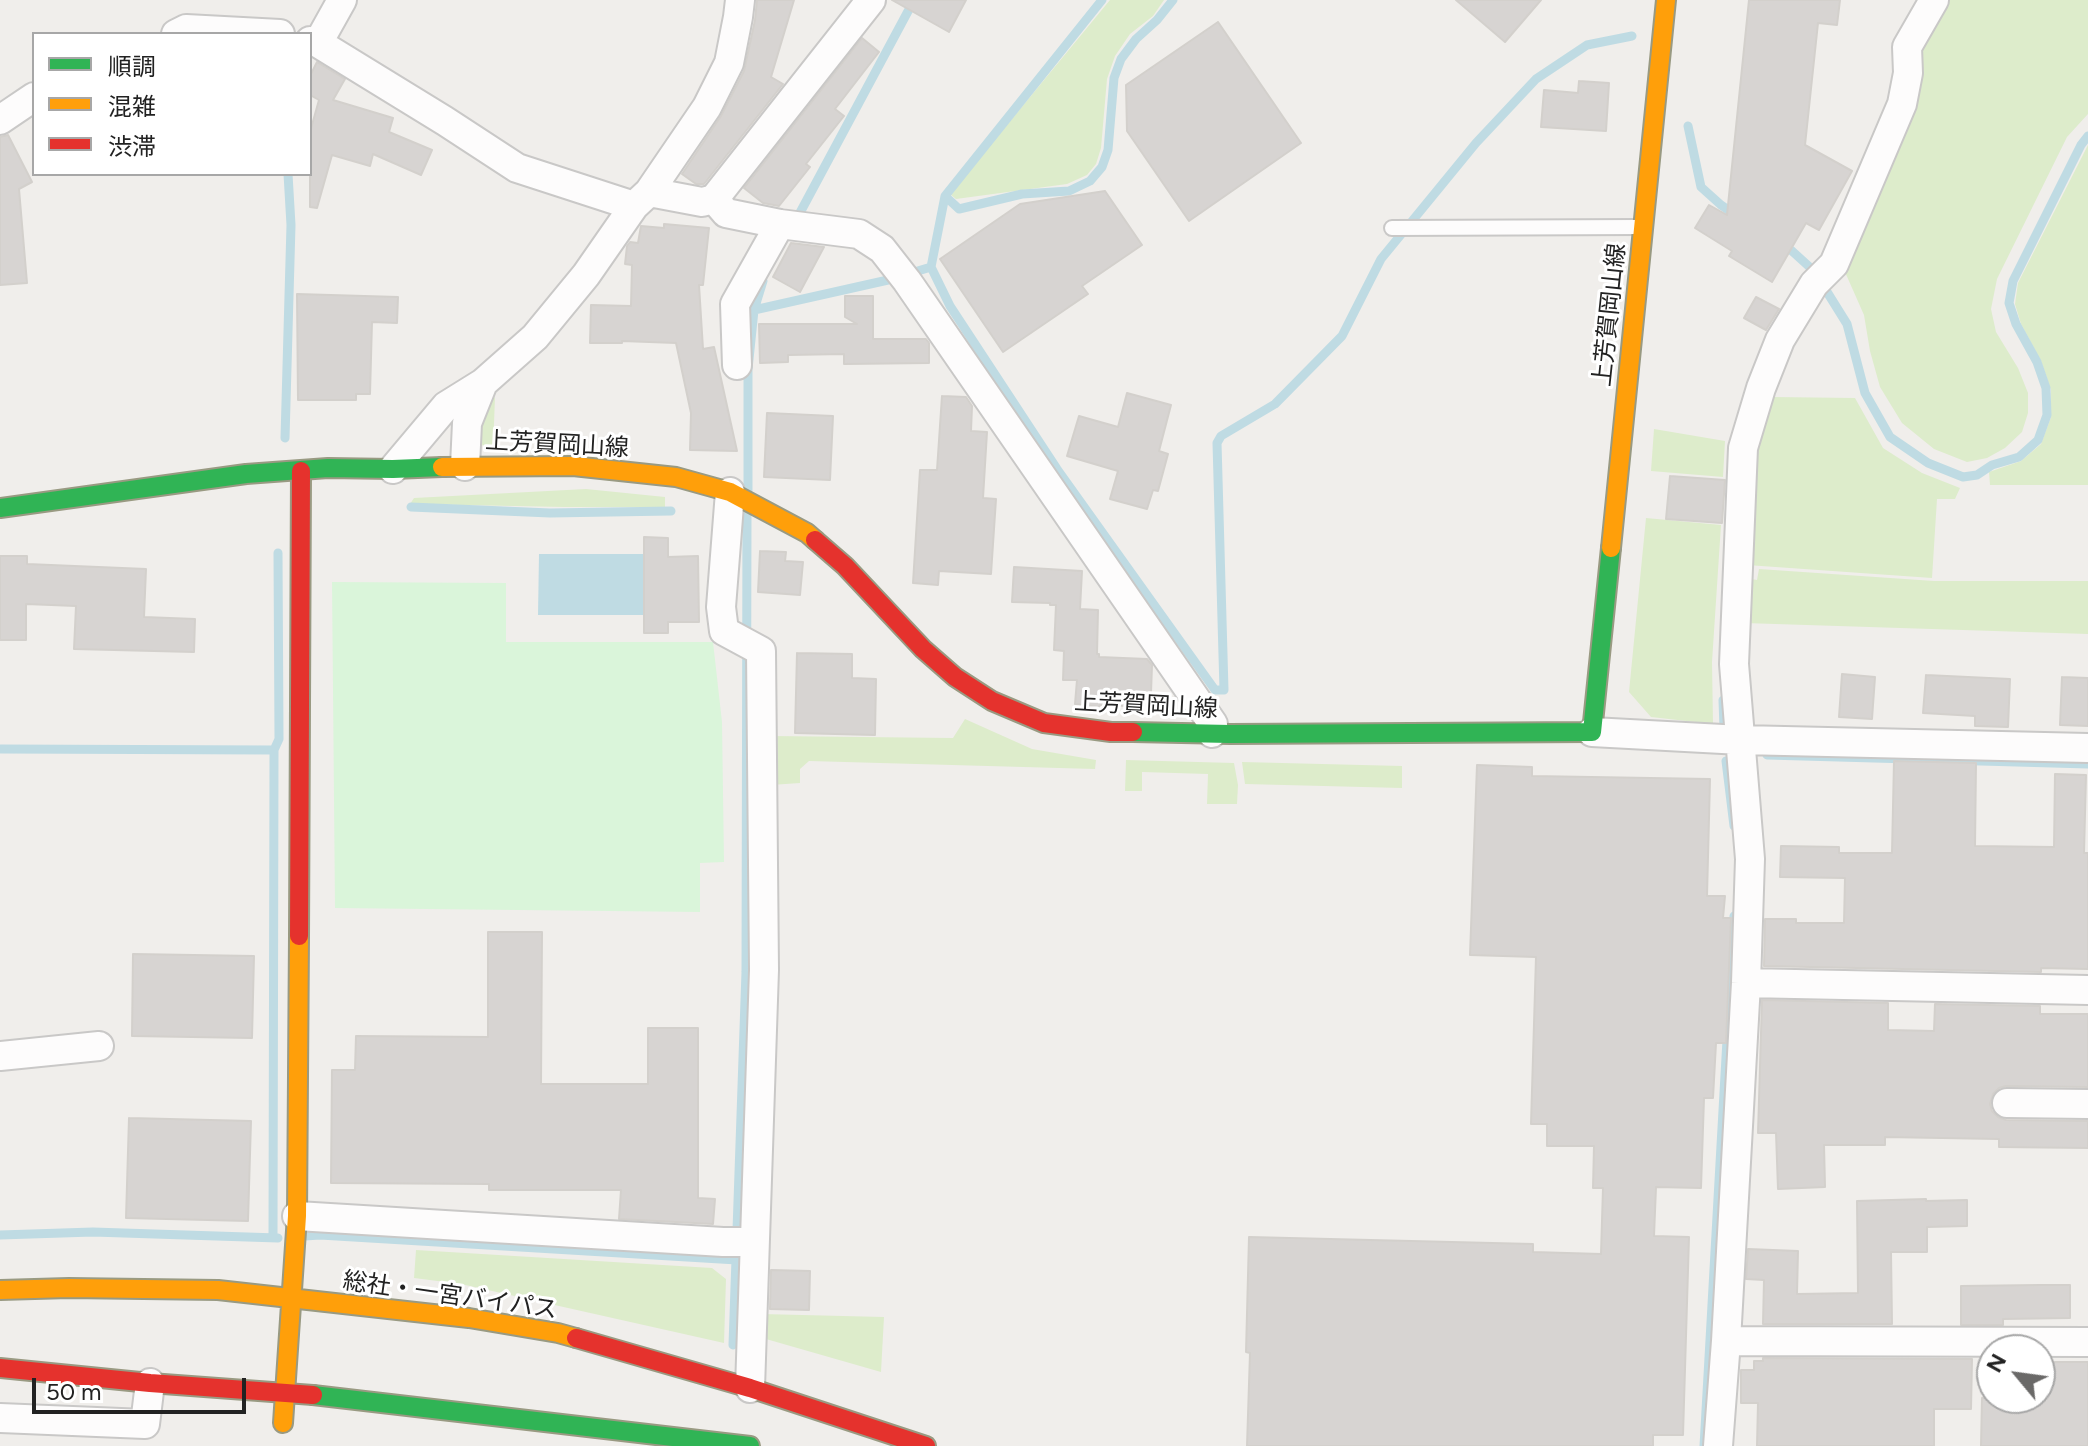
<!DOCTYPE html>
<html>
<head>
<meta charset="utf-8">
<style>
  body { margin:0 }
  #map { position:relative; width:2088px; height:1446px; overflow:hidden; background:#f0eeeb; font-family:Figtree,"Noto Sans JP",sans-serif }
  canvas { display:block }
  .legend { position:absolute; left:32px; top:32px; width:280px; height:144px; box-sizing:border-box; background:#fff; border:2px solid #a7a7a7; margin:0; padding:10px 14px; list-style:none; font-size:24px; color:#222 }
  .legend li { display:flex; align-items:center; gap:16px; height:40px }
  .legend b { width:40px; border:2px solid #a7a7a7 }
  .north { position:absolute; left:1976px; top:1334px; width:80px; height:80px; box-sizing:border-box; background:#fff; border:2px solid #a7a7a7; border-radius:50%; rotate:299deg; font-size:22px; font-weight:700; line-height:32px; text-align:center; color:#222 }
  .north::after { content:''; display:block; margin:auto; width:28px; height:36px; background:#6a6968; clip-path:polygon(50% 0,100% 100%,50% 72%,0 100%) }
  .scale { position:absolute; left:32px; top:1378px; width:214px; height:36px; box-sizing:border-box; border:4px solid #222; border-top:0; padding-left:10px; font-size:24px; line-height:28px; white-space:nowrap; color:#222; -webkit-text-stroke:6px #fff; paint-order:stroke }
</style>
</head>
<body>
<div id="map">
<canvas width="2088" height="1446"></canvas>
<ul class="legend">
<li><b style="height:10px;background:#30b455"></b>順調</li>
<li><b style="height:10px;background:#ff9f0a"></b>混雑</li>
<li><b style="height:10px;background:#e5322d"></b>渋滞</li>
</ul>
<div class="north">N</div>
<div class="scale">50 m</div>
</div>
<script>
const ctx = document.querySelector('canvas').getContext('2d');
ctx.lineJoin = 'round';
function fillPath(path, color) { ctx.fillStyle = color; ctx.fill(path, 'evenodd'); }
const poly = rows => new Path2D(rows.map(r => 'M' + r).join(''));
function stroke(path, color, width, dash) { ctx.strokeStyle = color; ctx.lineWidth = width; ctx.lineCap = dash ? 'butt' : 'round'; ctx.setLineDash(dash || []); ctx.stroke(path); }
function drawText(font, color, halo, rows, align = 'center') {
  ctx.font = font + ' Figtree,"Noto Sans JP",sans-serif'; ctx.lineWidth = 6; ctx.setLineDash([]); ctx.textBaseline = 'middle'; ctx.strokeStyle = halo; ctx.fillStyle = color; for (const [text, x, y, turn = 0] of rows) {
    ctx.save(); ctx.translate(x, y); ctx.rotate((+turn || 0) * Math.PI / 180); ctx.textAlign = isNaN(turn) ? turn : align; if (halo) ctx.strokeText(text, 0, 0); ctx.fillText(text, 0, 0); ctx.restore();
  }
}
fillPath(poly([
  [1110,0,1164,0,1153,16,1130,34,1115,56,1107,79,1101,148,1096,164,1087,175,1067,184,956,199,950,194],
  [1941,0,2088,0,2088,114,2067,137,1997,279,1991,309,1996,332,2018,368,2028,393,2028,413,2022,432,2005,448,1987,458,1967,462,1934,449,1902,423,1880,387,1870,351,1864,315,1841,263,1911,70],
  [2088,145,2088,485,1990,485,1989,472,2021,461,2041,444,2051,417,2051,390,2041,361,2021,324,2015,304,2018,283],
  [495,397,493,450,485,449,481,443,478,431,487,405],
  [1773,397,1855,398,1883,448,1922,473,1960,488,1955,499,1937,499,1932,578,1747,565,1754,448],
  [1654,429,1725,441,1723,477,1651,471],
  [586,489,665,497,665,507,565,507,410,504,414,498],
  [1646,518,1721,525,1712,662,1713,724,1651,717,1629,692],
  [1759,569,1934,581,2088,581,2088,634,1744,623,1746,578,1757,580],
  [965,719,1032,749,1096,760,1095,769,809,761,800,769,800,783,771,785,770,736,953,738],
  [1126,760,1234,763,1238,785,1237,804,1207,804,1208,774,1142,772,1142,791,1125,791],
  [1242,762,1402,766,1402,788,1245,784],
  [416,1250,712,1268,726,1279,724,1343,461,1284,414,1278],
  [761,1314,884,1317,881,1372,759,1337]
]), '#ddeccb');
fillPath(poly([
  [332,582,506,583,506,642,713,642,722,722,724,862,700,863,700,912,335,908]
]), '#daf5da');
fillPath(poly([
  [539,554,644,554,644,615,538,615]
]), '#bfdbe3');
stroke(poly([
  [1102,0,945,196,931,267,950,306,1057,469,1215,690,1224,690,1217,443,1221,436,1275,404,1342,336,1381,259,1476,143,1536,79,1587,45,1632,36],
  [1688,126,1701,187,1721,205,1737,216],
  [945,196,959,209,1022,194,1069,191,1090,181,1102,167,1108,150,1114,78,1121,59,1136,39,1157,20,1173,0],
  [795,222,914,0],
  [1783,245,1792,251,1814,271,1847,324,1865,393,1890,437,1928,463,1963,477,1977,475,1992,465,2019,457,2038,440,2047,415,2046,388,2037,362,2016,324,2009,303,2013,281,2081,145,2088,136],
  [754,310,763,281],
  [285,438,291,225,288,174],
  [748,490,748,369,754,310,888,280,931,267],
  [411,507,550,513,671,511],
  [1723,700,1724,728],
  [0,749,274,750,273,1238],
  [274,750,279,739,278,553],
  [1767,755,2088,764],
  [1726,761,1734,826],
  [0,1235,93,1232,278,1238],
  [305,1236,320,1235,737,1260],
  [733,1345,746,972,747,512],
  [1704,1446,1734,916]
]), '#bfdbe3', 9);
const building = poly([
  [757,0,794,0,771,77,783,84,704,184,696,184,682,174,721,116,744,71,755,20,757,0],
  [892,0,966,0,949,32,892,0],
  [1456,0,1541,0,1505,42,1456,0],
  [1749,0,1840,0,1837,25,1818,23,1805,145,1852,171,1819,230,1806,223,1772,282,1729,256,1732,251,1695,228,1709,205,1727,215,1749,0],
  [1218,22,1301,143,1189,221,1127,131,1126,85,1218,22],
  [862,38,879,52,835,109,844,116,806,164,810,167,779,206,763,203,744,188,862,38],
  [317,62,345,79,333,100,393,118,389,132,432,150,421,175,373,154,370,166,332,155,317,208,310,207,310,132,319,100,310,95,310,76,317,62],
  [1579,81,1609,83,1606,131,1541,127,1544,90,1578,93,1579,81],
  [8,135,32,182,19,189,27,283,0,285,0,137,8,135],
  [1105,191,1142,245,1082,286,1088,294,1003,352,940,259,1020,204,1105,191],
  [664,224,709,228,703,285,699,285,703,349,714,347,737,451,690,450,691,413,676,343,622,341,622,343,590,343,591,305,631,306,632,265,625,264,627,246,630,242,638,243,641,226,664,228,664,224],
  [791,243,824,247,800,292,773,277,791,243],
  [297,294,398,297,397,323,372,322,370,394,356,394,356,400,298,400,297,294],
  [845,296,873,296,873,339,926,339,929,343,929,363,844,364,844,354,788,355,788,362,760,363,759,324,857,324,845,317,845,296],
  [1756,297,1779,309,1766,330,1744,318,1756,297],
  [1127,393,1171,405,1159,451,1168,454,1158,491,1153,490,1147,509,1110,499,1118,471,1067,456,1079,416,1118,427,1127,393],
  [942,396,966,397,972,406,971,431,987,432,983,498,996,499,991,574,939,571,938,585,913,583,920,470,937,470,942,396],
  [767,413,833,416,830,480,764,477,767,413],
  [1670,476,1725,480,1722,523,1666,519,1670,476],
  [644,537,668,538,668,557,698,556,699,622,668,622,668,633,644,633,644,537],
  [760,551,786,552,785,561,803,562,800,595,758,592,760,551],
  [0,556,27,556,27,564,146,569,144,617,195,619,194,652,74,649,76,606,26,604,26,640,0,640,0,556],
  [1014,567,1082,571,1080,609,1098,610,1097,654,1099,654,1099,657,1147,659,1152,665,1151,693,1142,692,1142,700,1130,700,1130,706,1100,705,1099,707,1075,704,1077,680,1063,680,1064,651,1054,650,1056,605,1050,605,1050,603,1012,602,1014,567],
  [797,653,852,654,852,678,876,679,875,735,795,733,797,653],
  [1842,674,1875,677,1872,719,1839,717,1842,674],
  [1926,675,2010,679,2008,727,1975,726,1975,716,1923,713,1926,675],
  [2062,677,2088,678,2088,726,2060,725,2062,677],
  [1894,761,1976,763,1975,846,2054,847,2055,774,2086,775,2084,853,2088,853,2088,969,2041,968,2041,972,1764,966,1765,919,1796,919,1796,923,1844,923,1845,878,1780,877,1781,846,1839,847,1839,853,1892,853,1894,761],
  [1477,765,1532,767,1532,776,1710,779,1707,896,1725,896,1723,918,1731,918,1726,1043,1716,1043,1713,1098,1704,1098,1701,1188,1656,1187,1654,1236,1689,1237,1683,1435,1653,1435,1653,1446,1247,1446,1250,1353,1246,1352,1249,1237,1533,1244,1533,1252,1601,1254,1603,1188,1593,1188,1594,1146,1547,1146,1547,1124,1531,1124,1536,957,1470,955,1477,765],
  [488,932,542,932,541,1084,648,1084,648,1028,698,1028,698,1198,715,1199,713,1224,619,1219,621,1190,489,1190,489,1184,331,1183,332,1070,355,1070,356,1036,488,1037,488,932],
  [133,954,254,956,252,1038,132,1036,133,954],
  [1762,1000,1888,1003,1888,1030,1934,1031,1935,1004,2040,1006,2040,1014,2088,1014,2088,1087,2006,1086,1999,1088,1993,1094,1990,1104,1992,1111,1998,1117,2006,1120,2088,1121,2088,1148,1999,1147,1999,1139,1885,1137,1885,1145,1824,1145,1825,1187,1778,1189,1776,1133,1758,1133,1762,1000],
  [129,1118,251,1121,248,1221,126,1218,129,1118],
  [1926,1199,1926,1201,1967,1200,1967,1226,1927,1227,1927,1252,1891,1252,1892,1324,1763,1324,1764,1280,1746,1279,1748,1249,1798,1251,1797,1294,1858,1293,1857,1201,1926,1199],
  [771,1270,810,1271,809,1310,770,1309,771,1270],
  [2040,1285,2070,1285,2070,1318,2003,1319,2003,1325,1961,1325,1961,1286,2040,1285],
  [1763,1358,1972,1359,1971,1409,1934,1409,1934,1446,1757,1446,1758,1403,1741,1403,1741,1370,1754,1370,1754,1361,1763,1361,1763,1358],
  [2040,1362,2088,1362,2088,1446,1981,1446,1982,1398,2040,1398,2040,1362]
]);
fillPath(building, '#d7d4d2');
stroke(building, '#d3d0cc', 2);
const lane = poly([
  [1392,228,1640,227]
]);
const street = poly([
  [176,34,186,29,280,34],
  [310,41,318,43,445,121,517,168,634,206],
  [318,43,342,0],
  [0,120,34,97],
  [649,192,702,202,714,199,871,0],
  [714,199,726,213,780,224,859,234,882,249,907,281,1213,724,1212,733],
  [737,365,735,304,780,224],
  [465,466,467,423,483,383],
  [393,469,446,406,483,383,535,337,586,275,634,206,649,192,707,107,729,63,738,17,740,0],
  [730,492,721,607,724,631,761,651,764,970,750,1388],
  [1592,732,1741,740,2088,748],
  [1746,983,2088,990],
  [0,1056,99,1046],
  [2007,1103,2088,1104],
  [297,1216,723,1242,754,1242],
  [1726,1341,2088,1342],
  [0,1418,145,1424,150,1383],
  [1718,1446,1726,1341,1746,983,1750,859,1734,664,1743,448,1761,388,1780,340,1814,284,1834,264,1902,104,1908,73,1907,47,1934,0]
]);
const fast = poly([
  [0,508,246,474,328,468,393,469,442,467],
  [1133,732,1230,734,1592,732,1611,548],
  [313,1395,750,1446]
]);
const slow = poly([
  [442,467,573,466,676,477,730,492,807,533,815,540],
  [1611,548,1666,0],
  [0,1290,69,1288,218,1290,469,1318,558,1333,576,1338],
  [283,1423,297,1216,299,936]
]);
const jam = poly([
  [815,540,845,566,923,649,955,677,992,701,1044,723,1111,732,1133,732],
  [299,936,301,471],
  [576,1338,750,1388,926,1446],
  [0,1368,150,1383,313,1395]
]);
stroke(lane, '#c9c8c7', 18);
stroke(street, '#c9c8c7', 32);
stroke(fast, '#999a82', 22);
stroke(slow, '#999a82', 22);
stroke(jam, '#999a82', 22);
stroke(lane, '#fdfcfc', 14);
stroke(street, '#fdfcfc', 28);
stroke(fast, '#30b455', 18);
stroke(slow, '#ff9f0a', 18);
stroke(jam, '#e5322d', 18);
drawText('24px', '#222', '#fff', [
  ["上芳賀岡山線",1610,315,-84],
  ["上芳賀岡山線",557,445,3],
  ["上芳賀岡山線",1146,706,3],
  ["総社・一宮バイパス",450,1296,8]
]);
</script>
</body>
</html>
